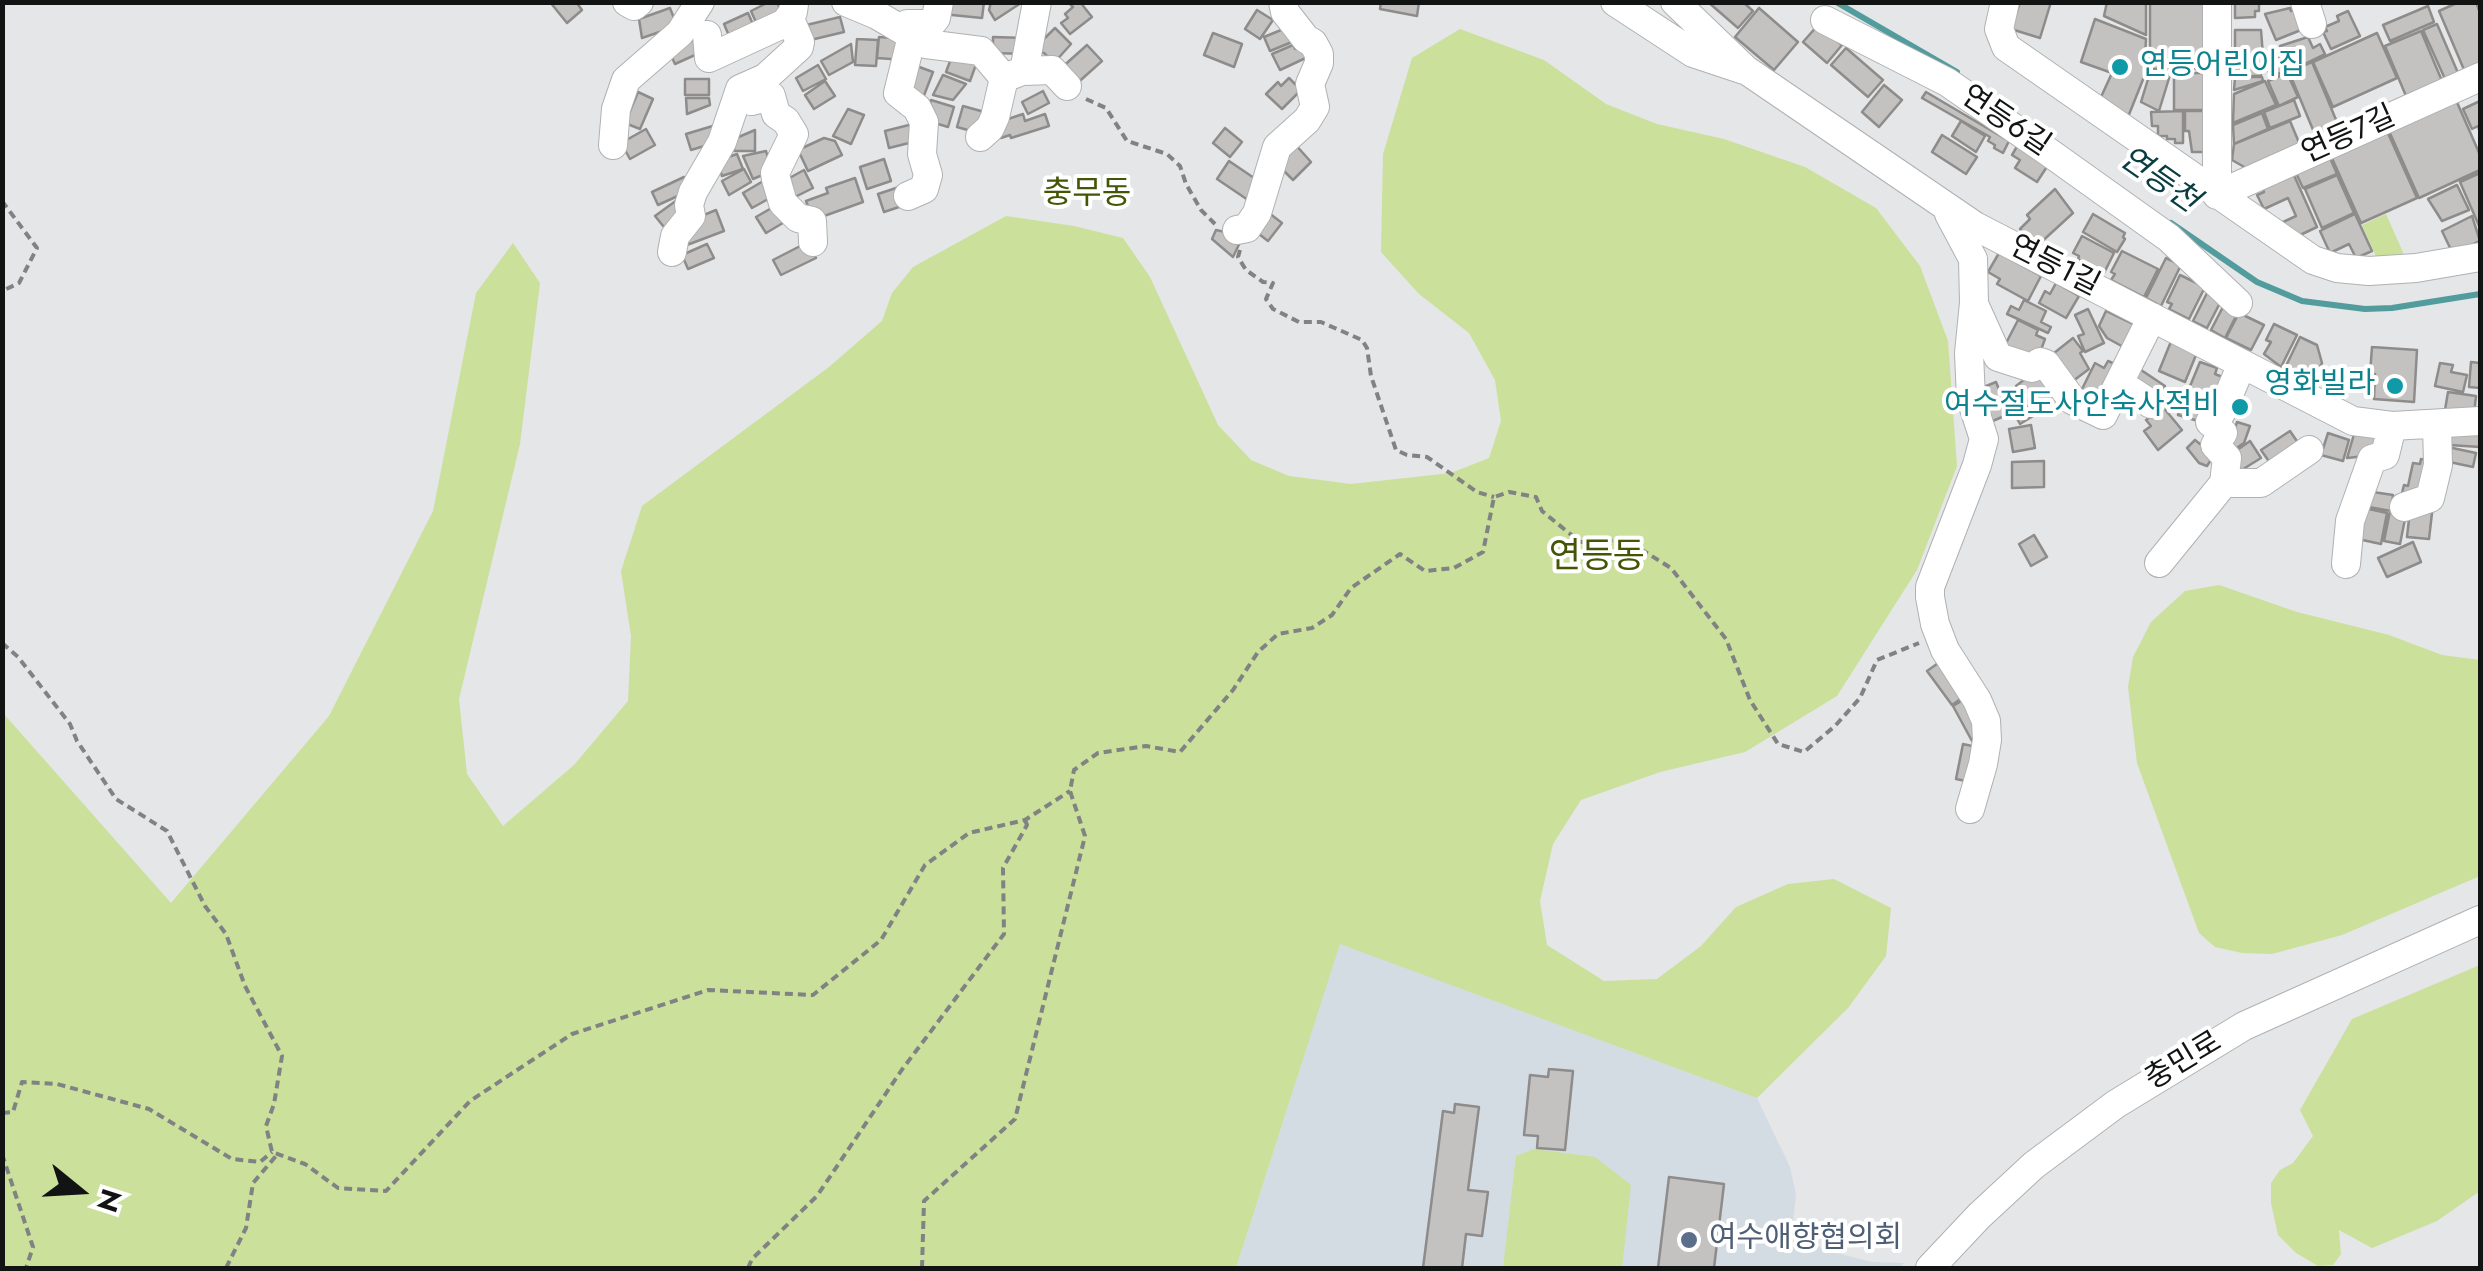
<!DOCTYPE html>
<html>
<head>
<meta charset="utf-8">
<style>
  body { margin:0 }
  #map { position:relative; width:2483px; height:1271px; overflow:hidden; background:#e4e6e8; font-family:Jost,sans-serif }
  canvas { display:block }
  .frame { position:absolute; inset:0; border:5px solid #121313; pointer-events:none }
  .north { position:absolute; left:30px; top:1141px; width:100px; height:100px; -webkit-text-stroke:8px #fff; paint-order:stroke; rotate:108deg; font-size:28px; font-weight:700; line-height:40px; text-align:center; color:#121313 }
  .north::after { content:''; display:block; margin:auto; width:35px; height:45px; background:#121313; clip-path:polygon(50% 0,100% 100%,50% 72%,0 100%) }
</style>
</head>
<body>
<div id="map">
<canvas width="2483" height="1271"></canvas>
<div class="frame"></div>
<div class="north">N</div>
</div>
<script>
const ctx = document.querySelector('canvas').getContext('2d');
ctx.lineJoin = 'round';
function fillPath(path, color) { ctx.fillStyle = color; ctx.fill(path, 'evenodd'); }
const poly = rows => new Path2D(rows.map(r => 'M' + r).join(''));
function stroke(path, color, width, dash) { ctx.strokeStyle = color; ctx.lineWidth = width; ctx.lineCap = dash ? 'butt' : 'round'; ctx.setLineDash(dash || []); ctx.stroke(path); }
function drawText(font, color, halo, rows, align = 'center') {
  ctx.font = font + ' Jost,"Noto Sans KR",sans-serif'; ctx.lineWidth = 8; ctx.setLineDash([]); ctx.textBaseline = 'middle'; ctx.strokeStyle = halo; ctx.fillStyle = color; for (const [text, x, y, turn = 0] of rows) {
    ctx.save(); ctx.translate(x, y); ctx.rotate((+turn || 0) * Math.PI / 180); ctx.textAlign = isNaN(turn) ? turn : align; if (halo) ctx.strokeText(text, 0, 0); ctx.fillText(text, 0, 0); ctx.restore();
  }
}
fillPath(poly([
  [1340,943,1757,1098,1790,1167,1796,1195,1792,1230,1825,1250,1872,1262,1904,1263,1900,1268,1236,1268]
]), '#d4dce3');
fillPath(poly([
  [1460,29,1544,60,1606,104,1657,124,1724,139,1805,167,1876,208,1920,266,1948,341,1957,466,1917,570,1837,696,1745,752,1660,772,1581,800,1553,844,1540,901,1547,945,1604,981,1657,979,1701,946,1736,907,1788,884,1834,879,1891,908,1886,956,1848,1008,1757,1098,1340,944,1236,1268,3,1268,3,713,171,903,329,716,433,511,476,293,513,243,540,283,520,444,459,699,467,774,503,826,574,765,628,701,631,636,621,571,642,506,829,367,882,321,892,293,913,267,1006,216,1074,226,1123,238,1150,277,1218,425,1251,460,1289,476,1351,484,1451,473,1489,458,1501,421,1495,380,1469,333,1419,294,1381,252,1383,154,1412,58],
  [2386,214,2406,259,2378,261,2362,225],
  [2219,585,2297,612,2389,635,2442,655,2480,660,2480,876,2342,935,2272,954,2242,953,2215,947,2199,933,2137,763,2128,687,2133,657,2151,622,2185,591],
  [2480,965,2480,1191,2437,1221,2372,1248,2339,1230,2341,1254,2333,1265,2318,1266,2296,1253,2278,1235,2271,1203,2271,1183,2280,1170,2293,1163,2313,1136,2300,1110,2352,1019],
  [1534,1149,1595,1157,1631,1185,1622,1268,1503,1268,1516,1156]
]), '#cbe09a');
stroke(poly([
  [1836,2,1957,72],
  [2171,223,2257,282,2302,301,2365,309,2392,308,2480,294]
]), '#529c9e', 6);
const building = poly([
  [550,2,576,2,582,10,567,23,550,2],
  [769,2,777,2,784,18,759,29,751,11,769,2],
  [943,2,984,2,982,18,942,14,943,2],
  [991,2,1021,2,1021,3,995,20,989,10,991,2],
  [1080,2,1092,17,1070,34,1061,23,1068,18,1065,14,1073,7,1069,3,1080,2],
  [1381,2,1419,2,1417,16,1380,9,1381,2],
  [1708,2,1743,2,1753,11,1738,28,1708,2],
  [2020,2,2051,2,2040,38,2011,29,2020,2],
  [2107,2,2146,2,2146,35,2104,16,2107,2],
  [2150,2,2210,2,2210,69,2150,69,2150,2],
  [2235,2,2259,2,2259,11,2255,11,2255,17,2235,18,2235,2],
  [2459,2,2476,2,2480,13,2480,65,2465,72,2439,11,2459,2],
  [2428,6,2434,22,2390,41,2383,25,2428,6],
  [670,8,677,26,642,38,639,19,670,8],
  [1759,8,1798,42,1774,70,1735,37,1759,8],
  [2290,8,2291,11,2298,9,2306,28,2276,40,2265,14,2290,8],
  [1257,10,1273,20,1260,39,1245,29,1257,10],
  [2348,11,2360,36,2331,49,2323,32,2327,31,2325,27,2339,21,2337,16,2348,11],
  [748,13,756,31,732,43,724,24,748,13],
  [840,17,844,32,802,42,798,27,840,17],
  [2095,19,2146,39,2144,77,2128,117,2101,97,2112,73,2081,62,2095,19],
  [2437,24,2458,73,2445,79,2423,30,2437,24],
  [1818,25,1842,45,1827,63,1803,42,1818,25],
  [1055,28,1071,44,1054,63,1044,53,1035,52,1038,37,1045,38,1055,28],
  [1286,28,1292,42,1270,51,1264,37,1286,28],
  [2235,30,2261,30,2264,68,2261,68,2261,76,2235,76,2235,30],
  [2421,31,2442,81,2406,96,2385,46,2421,31],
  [1213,33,1242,44,1234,67,1204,55,1213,33],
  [2377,33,2397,78,2333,107,2313,62,2377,33],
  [701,37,706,50,675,64,669,51,701,37],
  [879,37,905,39,904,60,877,58,879,37],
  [993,37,1026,38,1026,54,993,53,993,37],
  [2308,37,2313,48,2320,44,2325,54,2292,70,2280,46,2308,37],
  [857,39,878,40,876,66,855,65,857,39],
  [851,44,853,62,829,75,821,61,851,44],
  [1087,45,1102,61,1073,87,1059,70,1087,45],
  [1293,45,1295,49,1301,47,1310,56,1280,70,1272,54,1293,45],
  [1846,48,1883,80,1868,97,1831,65,1846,48],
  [2275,48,2285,71,2271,77,2267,69,2273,67,2266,52,2275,48],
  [952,56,978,59,970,81,946,72,952,56],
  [2312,62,2339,127,2316,137,2289,72,2312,62],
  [911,64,933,72,923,98,902,91,911,64],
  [818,65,826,79,803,91,796,78,818,65],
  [2158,71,2170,75,2159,111,2141,102,2149,76,2156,78,2158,71],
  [2174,73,2206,73,2206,110,2174,110,2174,73],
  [2287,73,2298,97,2279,106,2268,81,2287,73],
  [943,75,966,84,953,100,933,95,943,75],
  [2235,77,2262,77,2263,81,2234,90,2235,77],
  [1289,78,1301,90,1282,109,1266,94,1278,82,1281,86,1289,78],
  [685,79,709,79,709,95,685,95,685,79],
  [825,81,835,96,814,109,805,95,825,81],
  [2265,81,2276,105,2233,123,2234,94,2265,81],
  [1884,85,1902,100,1879,127,1862,112,1884,85],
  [1043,91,1049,103,1028,114,1022,102,1043,91],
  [638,92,653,99,640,129,625,123,638,92],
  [1926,92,2009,141,2003,153,1994,148,1995,145,1988,141,1990,137,1922,98,1926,92],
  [686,98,709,98,710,105,687,114,686,98],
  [931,100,954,107,948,127,925,120,931,100],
  [2294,100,2300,116,2270,128,2264,112,2294,100],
  [2456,100,2480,155,2480,170,2419,198,2389,131,2456,100],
  [2480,101,2480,133,2478,126,2472,129,2463,109,2480,101],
  [963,106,988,113,982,134,957,127,963,106],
  [848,109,864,115,851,144,833,136,848,109],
  [2183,111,2183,143,2175,143,2175,139,2167,139,2167,136,2158,136,2158,126,2152,126,2151,112,2183,111],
  [2185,111,2211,111,2211,152,2192,152,2189,131,2185,131,2185,111],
  [2262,113,2268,129,2234,144,2233,125,2262,113],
  [1023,114,1025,121,1045,114,1049,126,1011,138,1010,135,1001,138,996,123,1023,114],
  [1961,121,1985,136,1976,152,1952,136,1961,121],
  [2290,121,2300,145,2246,168,2232,160,2234,144,2290,121],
  [917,123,921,140,889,148,885,131,917,123],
  [716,125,721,141,691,150,686,134,716,125],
  [1225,128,1242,142,1230,157,1213,143,1225,128],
  [646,129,655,145,630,159,621,143,646,129],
  [755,130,755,151,734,151,734,139,755,130],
  [2387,131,2417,198,2361,223,2331,156,2387,131],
  [1942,135,1977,157,1966,174,1932,152,1942,135],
  [824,138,835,141,842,155,808,171,798,150,824,138],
  [1294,143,1311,162,1293,180,1275,162,1294,143],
  [2019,143,2050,162,2037,182,2015,168,2020,160,2012,155,2019,143],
  [766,151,772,171,753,179,743,156,766,151],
  [737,154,743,169,722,176,717,161,737,154],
  [2330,158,2337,174,2303,188,2296,173,2330,158],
  [884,159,891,181,867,189,860,167,884,159],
  [1229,161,1260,182,1248,200,1217,179,1229,161],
  [744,169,751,182,729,195,722,181,744,169],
  [804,170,813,188,793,198,784,181,804,170],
  [2293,173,2317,227,2298,236,2281,223,2296,216,2288,198,2264,209,2257,195,2264,192,2262,187,2293,173],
  [2480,173,2480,228,2460,182,2480,173],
  [2337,175,2354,213,2322,228,2305,189,2337,175],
  [684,177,691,190,658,205,652,192,684,177],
  [770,177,779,193,752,208,743,193,770,177],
  [855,178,863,202,813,220,806,201,828,193,826,188,855,178],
  [2457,185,2469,210,2442,221,2428,199,2457,185],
  [899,187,905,205,884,212,878,194,899,187],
  [2055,189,2073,213,2037,246,2020,229,2030,219,2027,215,2055,189],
  [677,200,689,216,668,232,655,216,677,200],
  [775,206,788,220,766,233,756,217,775,206],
  [716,210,724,231,679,248,699,217,716,210],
  [1269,213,1282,223,1268,241,1255,231,1269,213],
  [2093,214,2125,233,2123,237,2125,239,2117,252,2083,232,2093,214],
  [2355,214,2372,251,2356,258,2349,244,2330,253,2320,231,2355,214],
  [2472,216,2480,241,2453,254,2442,231,2472,216],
  [1216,230,1243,236,1233,257,1212,239,1216,230],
  [2082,236,2114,253,2104,273,2078,259,2079,256,2073,253,2082,236],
  [808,242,816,258,781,275,773,260,808,242],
  [707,244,714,258,688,269,682,255,707,244],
  [2122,251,2158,269,2144,297,2111,280,2115,274,2111,272,2122,251],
  [1999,253,2041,276,2028,301,1997,284,2000,279,1988,272,1999,253],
  [2166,258,2181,265,2161,306,2146,298,2166,258],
  [2180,275,2205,287,2189,319,2169,309,2172,304,2167,302,2180,275],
  [2056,283,2079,296,2066,318,2039,303,2045,291,2050,294,2056,283],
  [2208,291,2222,299,2207,328,2193,321,2208,291],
  [2024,300,2046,311,2041,322,2051,327,2048,333,2007,314,2011,306,2019,310,2024,300],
  [2226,301,2240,308,2225,338,2211,330,2226,301],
  [2088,309,2104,343,2085,352,2078,336,2084,334,2075,315,2088,309],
  [2106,311,2139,327,2127,349,2107,338,2099,326,2106,311],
  [2239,313,2264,325,2251,350,2226,338,2239,313],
  [2018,320,2038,330,2036,335,2045,339,2035,366,2003,349,2018,320],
  [2274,324,2297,335,2281,367,2264,354,2271,342,2266,340,2274,324],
  [2300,337,2317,345,2322,363,2311,384,2284,370,2300,337],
  [2073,338,2083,351,2080,353,2089,369,2069,384,2049,357,2073,338],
  [2172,339,2198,350,2185,382,2159,371,2172,339],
  [2372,347,2417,350,2414,402,2374,399,2375,374,2370,374,2372,347],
  [2108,361,2122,367,2103,407,2079,395,2095,363,2104,368,2108,361],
  [2200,362,2217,368,2215,374,2230,380,2221,404,2188,391,2200,362],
  [2471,362,2480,363,2480,388,2469,387,2471,362],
  [2440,363,2453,365,2451,372,2467,375,2463,392,2435,386,2440,363],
  [2043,365,2064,392,2037,413,2016,386,2043,365],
  [2138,368,2165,386,2155,401,2128,383,2138,368],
  [1996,382,2009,414,1988,423,1974,391,1996,382],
  [2448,392,2476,396,2474,414,2445,410,2448,392],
  [2022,396,2033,416,2020,424,2009,404,2022,396],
  [2182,401,2212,410,2208,424,2178,415,2182,401],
  [2163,407,2182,430,2158,450,2144,431,2151,426,2146,420,2163,407],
  [2237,422,2250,426,2244,443,2227,454,2237,422],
  [2031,425,2035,448,2013,452,2009,429,2031,425],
  [2290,431,2303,450,2275,470,2261,450,2290,431],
  [2355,431,2388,439,2384,454,2347,458,2355,431],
  [2480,431,2480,447,2449,445,2449,433,2480,431],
  [2328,433,2349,440,2343,461,2321,455,2328,433],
  [2195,440,2214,455,2207,466,2199,463,2187,448,2195,440],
  [2250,441,2261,458,2240,471,2230,455,2250,441],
  [2443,446,2476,453,2473,467,2440,460,2443,446],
  [2421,459,2436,462,2420,501,2401,497,2404,485,2408,486,2413,463,2420,464,2421,459],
  [2044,461,2044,487,2012,488,2012,462,2044,461],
  [2366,491,2393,495,2391,511,2363,506,2366,491],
  [2360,507,2387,513,2381,544,2353,538,2360,507],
  [2410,510,2432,513,2429,539,2407,537,2410,510],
  [2390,511,2406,514,2400,544,2384,541,2390,511],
  [2034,535,2047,557,2031,566,2019,544,2034,535],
  [2413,542,2421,562,2387,577,2378,558,2413,542],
  [1944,659,1969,693,1952,705,1927,671,1944,659],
  [1970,696,1984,740,1972,741,1953,706,1970,696],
  [1963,744,1981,748,1975,783,1956,779,1963,744],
  [1549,1069,1573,1071,1565,1150,1537,1148,1538,1136,1524,1135,1530,1075,1548,1077,1549,1069],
  [1455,1104,1479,1107,1468,1190,1488,1192,1482,1236,1466,1234,1462,1268,1423,1268,1443,1111,1454,1113,1455,1104],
  [1669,1177,1724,1184,1714,1268,1658,1268,1669,1177]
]);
fillPath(building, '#c4c2c0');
stroke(building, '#8e8c8b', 2.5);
const minor = poly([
  [627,2,634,6,639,2],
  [846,2,877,15,926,44,981,51,1004,78],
  [1037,2,1024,71,1052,70,1067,86],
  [1615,2,1693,53,1744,70],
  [1675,2,1746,70,1975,226,2353,421,2392,426,2480,421],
  [2005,2,1999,29,2006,47,2313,260,2337,268,2369,271,2416,268,2480,257],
  [2305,2,2312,24],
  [1825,20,1947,82,2050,153,2169,238,2238,303],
  [900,28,907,24,931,24,936,18,939,2],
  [707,35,709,58,785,23,793,12,794,4],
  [741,90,752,101,771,96,776,114,786,121,794,134,775,173,776,179,783,203,798,218,812,221,813,242],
  [980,137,990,128,995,117,1004,78,1017,73],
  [613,145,616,109,626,80,680,33,700,2],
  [2217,195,2480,77],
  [2217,195,2217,2],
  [908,196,924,189,928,175,922,154,924,122,917,108,898,93,912,36],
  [1949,214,1973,259,1974,303,1969,353,1971,399,1984,439,1977,465,1930,587,1930,597,1935,624,1945,650,1977,700,1986,721,1987,740,1983,764,1970,809],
  [1237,230,1247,228,1257,213,1277,147,1307,120,1315,107,1310,84,1319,63,1319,54,1313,43,1306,39,1285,12,1283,2],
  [672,252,675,236,691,216,689,205,693,192,722,142,740,89,765,78,799,47,800,42,790,19],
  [1974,304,1998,357,2032,368,2040,362,2046,364,2072,400,2103,415,2152,317],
  [2242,364,2221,413,2210,422,2223,433,2215,445,2227,458,2224,483,2261,483,2309,450],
  [2119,383,2151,404],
  [2404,507,2430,498,2438,465,2437,424],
  [2159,563,2224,483],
  [2346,564,2350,521,2372,459,2385,455,2392,426],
  [1930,1268,1979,1216,2034,1165,2116,1104,2244,1026,2480,920]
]);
stroke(minor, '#afb1b2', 30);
stroke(poly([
  [1086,99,1106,108,1127,141,1167,154,1180,166,1186,184,1201,210,1215,224],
  [2,201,37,248,19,283,2,291],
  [1240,250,1238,257,1246,270,1263,282,1273,283,1266,299,1273,309,1299,322,1321,322,1362,340,1367,348,1371,376,1396,450,1407,455,1427,457,1477,492,1494,497],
  [2,643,18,657,70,724,77,741,116,799,167,831,205,906,226,934,245,986,282,1056,274,1104,266,1126,272,1152,305,1164,338,1188,386,1191,470,1101,572,1034,708,990,813,995,881,940,925,865,969,833,1025,820,1070,791],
  [2,1113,13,1112,22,1082,57,1084,149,1109,232,1159,260,1162,272,1152],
  [2,1154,33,1247,26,1268],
  [226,1268,246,1228,253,1183,276,1156],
  [748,1268,752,1259,817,1196,901,1071,1004,934,1003,868,1027,825,1025,820],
  [922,1268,924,1201,1015,1119,1085,836,1070,791,1074,770,1098,753,1146,746,1180,752,1233,690,1258,652,1278,634,1312,628,1332,615,1351,588,1400,554,1425,571,1454,568,1483,552,1494,497,1509,492,1536,497,1542,511,1580,542,1626,540,1671,568,1726,639,1750,700,1778,744,1804,752,1835,726,1860,698,1877,660,1919,643]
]), '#818283', 4, [8, 5]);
stroke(minor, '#fff', 28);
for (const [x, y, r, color] of [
  [2120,67,10,"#0f9aa8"],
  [2395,386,10,"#0f9aa8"],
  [2240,407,10,"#0f9aa8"],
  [1689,1240,10,"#5c6f8a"]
]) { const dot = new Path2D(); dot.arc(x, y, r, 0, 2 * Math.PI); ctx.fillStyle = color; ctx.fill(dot); stroke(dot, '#fff', 4); }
drawText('30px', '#0d838f', '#fff', [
  ["연등어린이집",2140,67,"left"],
  ["영화빌라",2375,386],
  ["여수절도사안숙사적비",2220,407]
], 'right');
drawText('30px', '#121313', '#fff', [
  ["연등6길",2005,122,34],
  ["연등7길",2349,136,-24],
  ["연등1길",2054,267,27],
  ["충민로",2184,1062,-31]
]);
drawText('30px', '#4e5e75', '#fff', [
  ["여수애향협의회",1709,1240]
], 'left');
drawText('italic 32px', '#093d3f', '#fff', [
  ["연등천",2158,181,35]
]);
drawText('32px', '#445505', '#fff', [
  ["충무동",1087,195]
]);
drawText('35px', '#445505', '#fff', [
  ["연등동",1597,559]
]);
</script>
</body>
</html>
